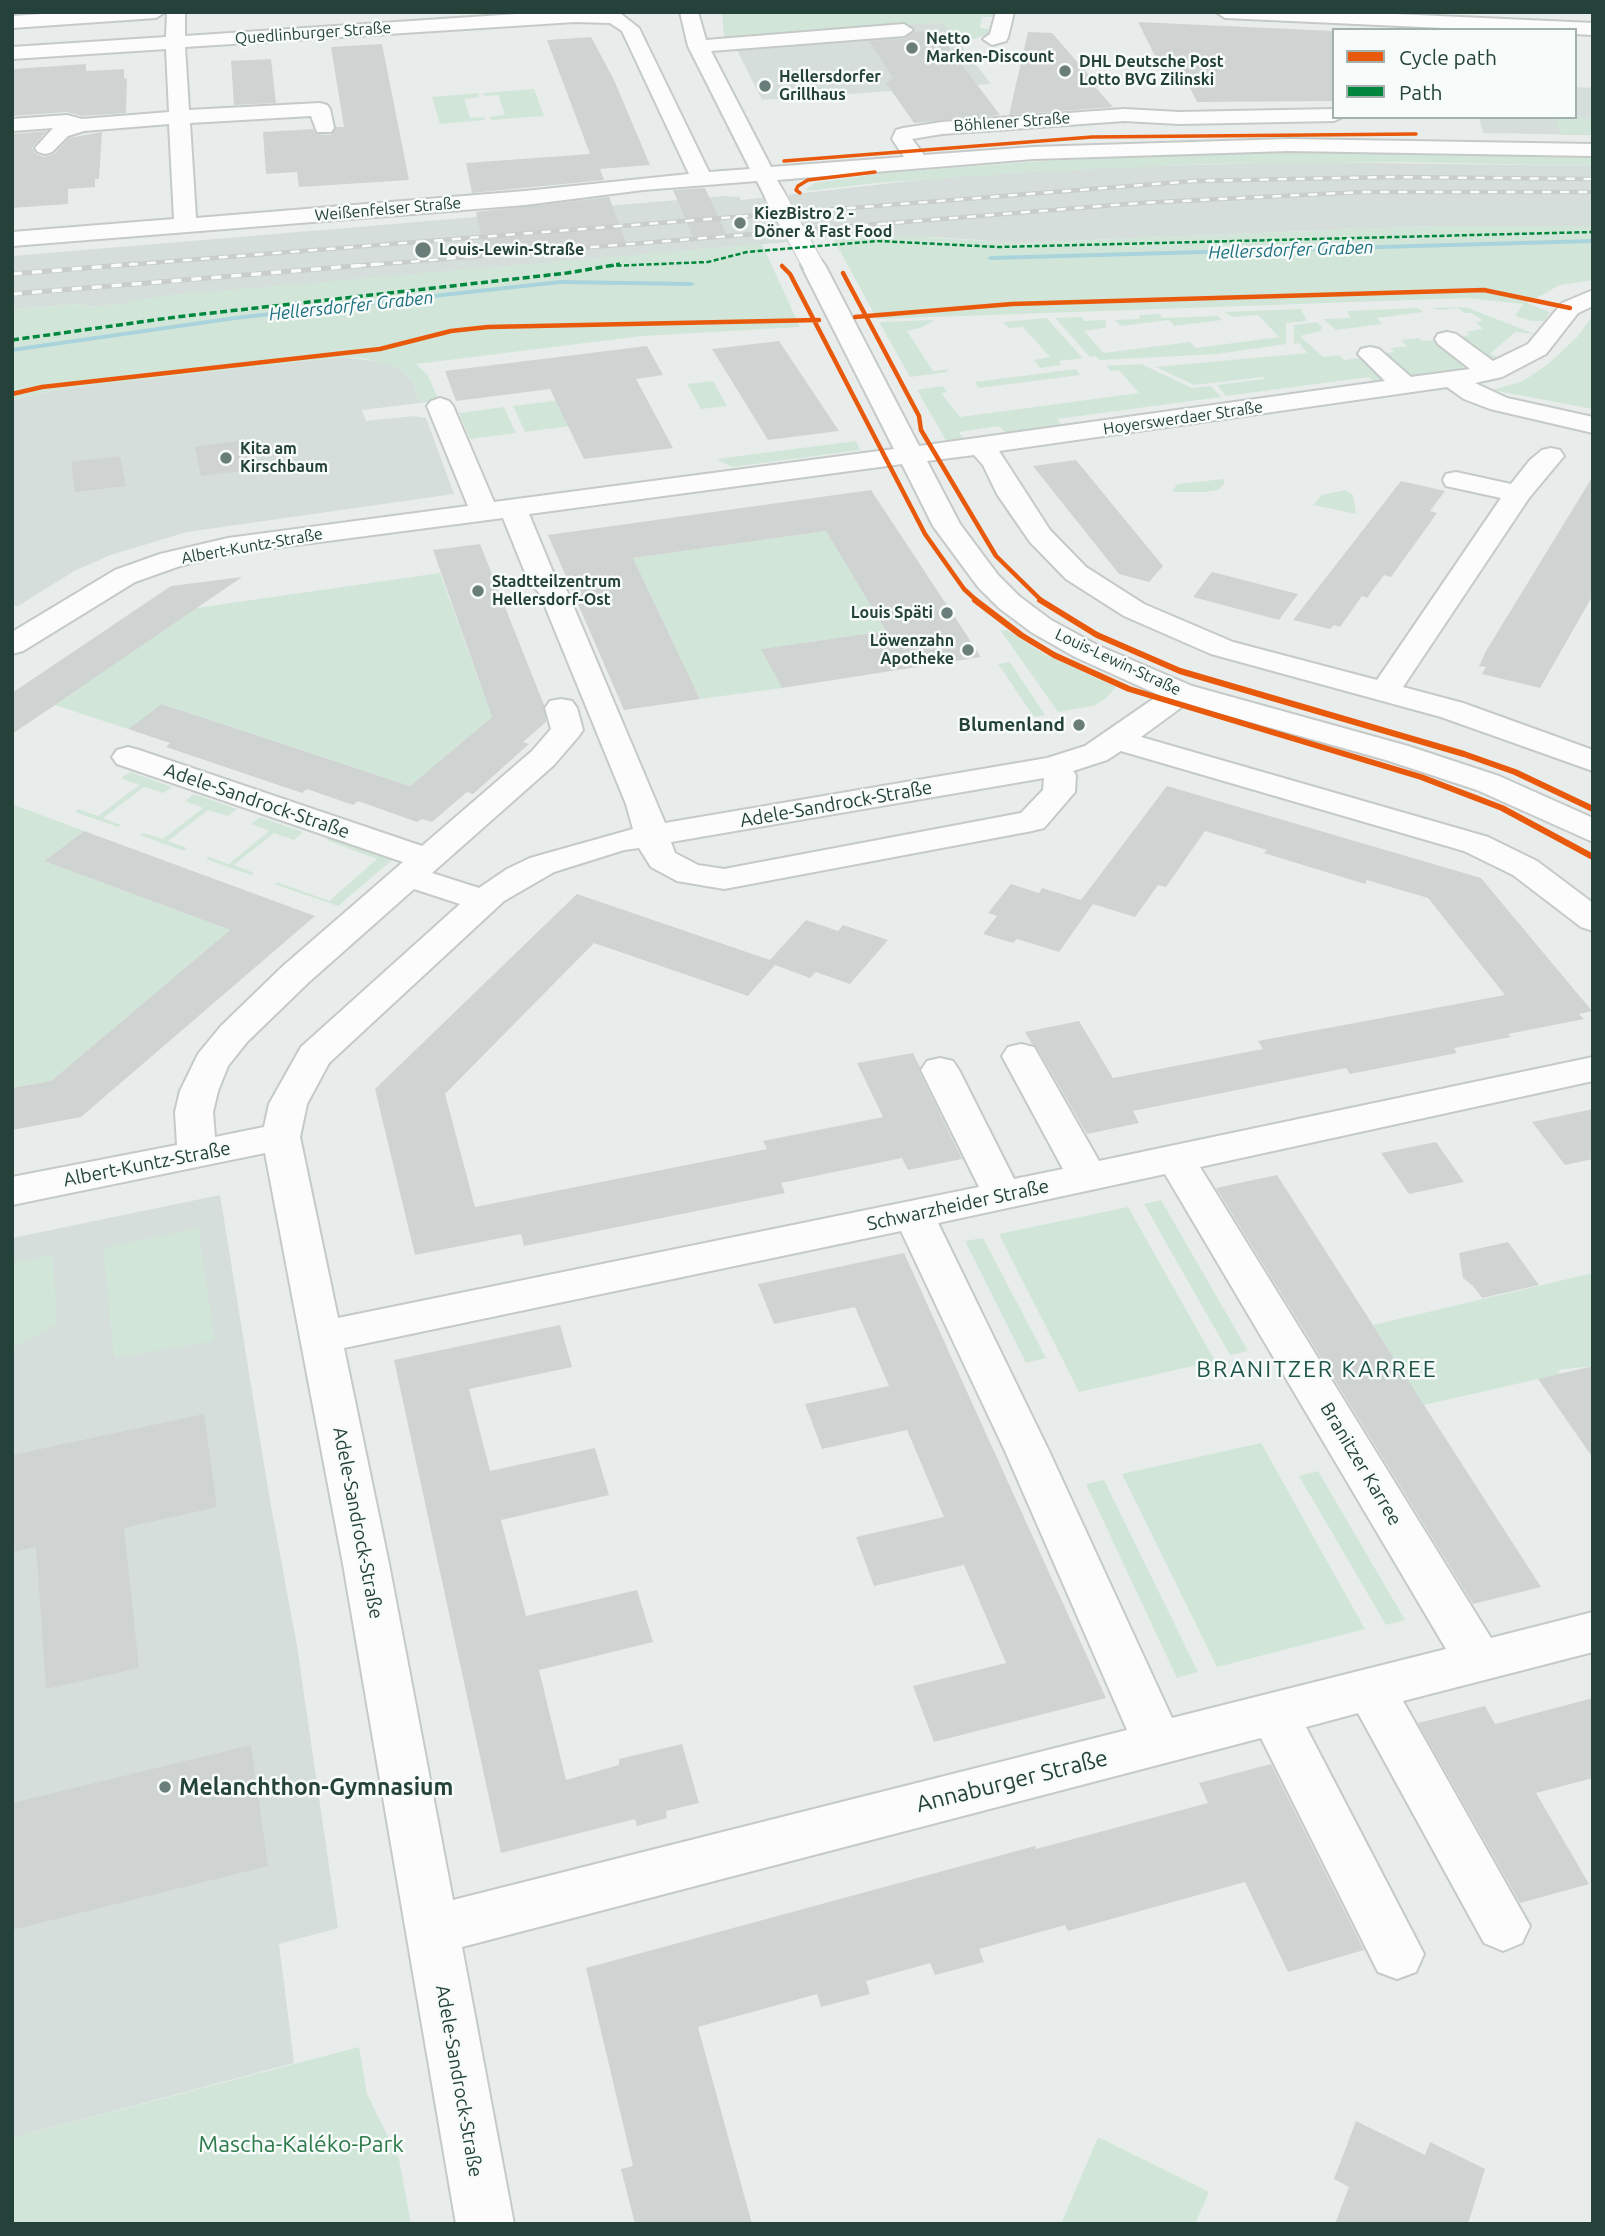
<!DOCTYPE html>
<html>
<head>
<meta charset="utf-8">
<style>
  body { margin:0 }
  #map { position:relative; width:1605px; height:2236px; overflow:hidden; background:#e8edeb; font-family:Ubuntu,sans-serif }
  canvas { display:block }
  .frame { position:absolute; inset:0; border:14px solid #24423a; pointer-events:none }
  .legend { position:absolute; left:1332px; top:28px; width:245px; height:91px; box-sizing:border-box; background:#f7fbf9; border:2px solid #a3b1ad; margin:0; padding:9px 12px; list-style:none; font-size:21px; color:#24423a }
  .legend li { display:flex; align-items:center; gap:14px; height:35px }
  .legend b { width:35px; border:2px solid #a3b1ad }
</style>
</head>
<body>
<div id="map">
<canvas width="1605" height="2236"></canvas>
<div class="frame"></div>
<ul class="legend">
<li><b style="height:9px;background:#e8590c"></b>Cycle path</li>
<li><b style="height:9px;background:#00873e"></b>Path</li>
</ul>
</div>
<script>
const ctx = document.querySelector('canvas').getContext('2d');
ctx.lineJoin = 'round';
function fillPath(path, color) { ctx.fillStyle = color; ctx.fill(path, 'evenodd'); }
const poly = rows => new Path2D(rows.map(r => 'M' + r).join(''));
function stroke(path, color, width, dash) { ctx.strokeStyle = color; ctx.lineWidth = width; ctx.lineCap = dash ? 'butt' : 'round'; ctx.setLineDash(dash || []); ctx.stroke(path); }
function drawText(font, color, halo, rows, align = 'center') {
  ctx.font = font + ' Ubuntu,sans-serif'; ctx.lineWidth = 5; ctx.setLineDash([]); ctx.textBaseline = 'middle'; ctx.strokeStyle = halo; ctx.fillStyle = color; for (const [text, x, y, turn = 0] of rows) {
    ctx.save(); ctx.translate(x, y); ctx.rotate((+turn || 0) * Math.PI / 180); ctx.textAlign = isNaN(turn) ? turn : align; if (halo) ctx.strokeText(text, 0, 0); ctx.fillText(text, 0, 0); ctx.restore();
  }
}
fillPath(poly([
  [943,22,991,84,762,100,730,36],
  [1575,87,1593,88,1593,135,1483,133,1479,117,1575,117],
  [1306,162,1593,166,1593,226,1433,226,1016,243,936,237,858,236,406,275,122,304,87,307,81,304,12,309,12,256,726,196,739,197,741,200,946,177,1116,167],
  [342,357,382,362,397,367,412,381,420,403,362,410,366,421,414,416,426,418,454,494,187,532,111,555,76,570,18,606,12,606,12,400,65,388],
  [220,1195,269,1495,297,1646,338,1928,279,1944,294,2063,12,2138,12,1238]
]), '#d6dedb');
fillPath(poly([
  [722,12,995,12,994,17,982,17,980,28,991,29,992,32,975,39,956,40,942,22,724,37],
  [534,89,544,116,491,120,490,117,505,115,498,95,484,96,483,93],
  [478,93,479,97,464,99,470,118,484,117,485,120,440,124,432,97],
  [1556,117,1593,119,1593,135,1561,135],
  [1375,151,1593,156,1593,166,1403,162,1206,164,1031,172,876,183,807,191,806,189,815,183,884,173,1042,161,1181,154],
  [1433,226,1593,226,1593,280,1560,285,1527,303,1550,312,1544,321,1531,321,1515,316,1523,304,1467,298,877,319,833,238,910,236,1016,243],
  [762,244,800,327,642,336,416,364,428,375,439,401,420,403,412,381,397,367,367,359,342,357,65,388,12,400,12,309,82,304,87,307,122,304,136,300,171,295],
  [1460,307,1468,308,1535,334,1515,332,1490,354,1505,360,1502,362,1484,360,1456,337,1470,335,1466,332,1483,329,1476,323,1482,320,1472,313,1464,313,1458,308,1440,310,1432,308],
  [1418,308,1423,312,1377,318,1382,324,1336,330,1323,319,1350,318,1347,311],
  [1301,309,1307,321,1286,323,1286,344,1217,354,1100,360,1095,356,1090,357,1055,318,1082,317,1084,321,1106,320,1106,327,1103,328,1084,331,1104,353,1190,342,1196,348,1279,337,1258,315,1234,317,1224,312],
  [1160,314,1162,318,1218,316,1222,320,1174,326,1169,320,1121,326,1115,320,1140,319,1139,315],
  [1593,315,1593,409,1492,390,1523,381,1548,364,1577,337],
  [1047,318,1079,354,1083,358,1059,361,1061,365,1040,368,1034,360,1050,357,1023,327,1009,328,1003,322],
  [935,320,920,328,907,331,933,371,949,369,946,372,910,377,879,322],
  [1317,322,1322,327,1321,331,1300,336,1323,357,1339,355,1344,360,1360,358,1383,378,1383,384,1378,385,1369,377,1226,396,1217,385,1264,379,1264,377,1194,385,1156,367,1307,353,1299,343,1294,344,1294,325],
  [1418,338,1422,341,1434,340,1458,359,1463,366,1464,374,1418,380,1404,375,1380,354,1394,352,1391,348,1407,346,1401,340],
  [1141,364,1192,388,1211,386,1221,397,1057,419,1063,427,1007,435,999,426,959,432,966,441,948,444,917,390,943,386,947,392,941,393,960,417,1139,393,1119,370,1111,371,1106,366],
  [1076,369,1080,375,979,388,975,382],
  [713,381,727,406,701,409,687,384],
  [608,394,621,419,525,432,513,406],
  [504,407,516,433,470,439,459,413],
  [856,441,860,450,732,467,716,459],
  [1224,479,1224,484,1218,490,1205,492,1172,492,1177,484],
  [1345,490,1353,495,1356,514,1313,505,1322,495],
  [826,531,886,631,762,649,782,688,700,699,633,558],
  [440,573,492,717,410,786,163,704,128,729,55,705,196,608],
  [1007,630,1044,654,1116,687,1105,699,1093,706,1058,712,1001,631],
  [1010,662,1045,715,1034,717,998,664],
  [130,772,172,787,163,793,144,787,103,818,121,825,118,827,75,812,78,809,98,816,139,785,121,778],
  [194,794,237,809,228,816,208,810,168,841,187,848,184,851,140,835,143,833,163,839,203,808,185,801],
  [12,804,84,831,44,861,230,930,51,1081,12,1088],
  [260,817,303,832,294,840,274,833,234,865,254,873,251,875,206,859,209,857,229,864,269,831,251,824],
  [329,838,392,860,338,906,274,884,277,882,329,901,377,859,326,840],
  [1161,1200,1248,1351,1230,1355,1144,1204],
  [1128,1207,1215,1361,1079,1392,999,1234],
  [198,1228,215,1341,114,1358,103,1248],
  [983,1238,1046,1358,1026,1363,965,1241],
  [53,1255,57,1324,12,1348,12,1263],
  [1593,1273,1593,1366,1558,1370,1560,1374,1424,1405,1373,1325],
  [1261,1443,1365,1629,1217,1667,1122,1474],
  [1318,1471,1405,1620,1386,1625,1299,1476],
  [1104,1480,1198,1672,1177,1678,1086,1484],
  [359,2047,367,2094,399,2159,411,2224,12,2224,12,2138],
  [1098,2137,1209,2192,1195,2224,1061,2224]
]), '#d1e6d8');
fillPath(poly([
  [1593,239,1592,243,991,260,987,258,991,256,1593,239],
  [560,280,691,282,695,284,691,286,560,284,235,320,12,352,12,348,235,316,560,280]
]), '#a9d4db');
fillPath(poly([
  [1138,22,1334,31,1334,101,1197,102,1189,86,1170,86],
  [936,31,956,57,1000,115,914,123,886,83,893,78,869,41,904,39,914,32],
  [1028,32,1052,33,1099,87,1095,87,1113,107,1009,115],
  [591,37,614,80,650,165,600,169,604,180,472,193,466,163,590,154,547,40],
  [382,44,409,180,299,187,297,172,266,174,263,132,313,129,316,134,331,135,336,127,344,127,331,47],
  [271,59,276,103,234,105,231,61],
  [86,64,86,71,124,69,124,79,127,78,126,113,82,116,67,112,12,116,12,69],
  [47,131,32,148,36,154,44,157,54,154,69,138,102,132,99,179,95,179,95,187,68,189,68,204,12,208,12,134],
  [705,188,726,234,693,237,673,190],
  [609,197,627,245,486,257,476,212],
  [779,341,839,431,768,440,712,349],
  [647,346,663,375,636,379,673,448,584,459,550,389,456,401,445,371],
  [243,440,250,470,201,476,195,447],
  [120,456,126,486,75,492,71,462],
  [1076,460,1163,566,1149,582,1119,574,1033,466],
  [1593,476,1593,595,1540,688,1482,674,1486,667,1479,666,1486,651],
  [1401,481,1445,491,1430,511,1437,513,1391,577,1384,575,1367,598,1362,596,1340,627,1334,625,1330,629,1293,620],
  [871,490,981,657,782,688,761,649,886,631,826,531,633,558,700,699,624,710,548,535],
  [480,544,544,705,546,722,523,742,529,744,499,771,473,794,467,792,432,822,422,819,417,822,358,801,353,805,307,789,302,793,166,747,170,743,128,729,162,704,410,786,492,717,433,550],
  [1212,572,1298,594,1279,620,1193,597],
  [242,577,55,705,12,734,12,693,171,586],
  [1167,786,1481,878,1592,1011,1579,1014,1584,1019,1508,1034,1511,1037,1454,1048,1457,1053,1350,1074,1346,1068,1133,1111,1139,1123,1087,1134,1036,1046,1032,1044,1025,1032,1079,1021,1113,1078,1263,1049,1258,1041,1505,995,1428,898,1367,880,1365,884,1264,853,1267,850,1205,831,1166,887,1158,885,1135,917,1093,904,1059,952,1017,939,1013,943,983,934,997,916,988,913,1011,884,1039,893,1042,888,1081,900],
  [84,831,315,916,81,1117,12,1130,12,1088,51,1081,230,930,44,861],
  [577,894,770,960,806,920,838,931,843,925,888,940,850,984,816,972,810,978,775,965,748,996,594,943,445,1094,475,1207,767,1149,763,1141,883,1117,857,1063,913,1053,920,1067,919,1071,962,1159,908,1170,902,1158,781,1183,785,1193,524,1246,521,1234,415,1255,375,1089],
  [1593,1109,1593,1159,1565,1165,1532,1122],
  [1436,1142,1464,1182,1409,1194,1381,1153],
  [1277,1175,1424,1405,1541,1587,1473,1604,1216,1188],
  [1508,1242,1539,1285,1482,1298,1473,1286,1463,1278,1459,1253],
  [904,1253,1106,1698,934,1742,913,1686,1006,1663,964,1565,874,1586,856,1537,944,1517,907,1430,822,1449,805,1404,889,1386,855,1307,774,1324,758,1284],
  [560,1325,572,1367,469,1389,490,1471,595,1448,609,1495,501,1520,526,1616,637,1590,653,1642,539,1670,566,1780,619,1765,619,1759,682,1744,699,1803,666,1811,667,1818,637,1826,635,1819,501,1853,394,1360],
  [1593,1366,1593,1458,1538,1379],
  [204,1414,217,1507,124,1528,139,1668,46,1689,36,1547,12,1552,12,1455],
  [1593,1698,1593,1778,1536,1793,1589,1884,1520,1903,1418,1723,1485,1706,1495,1724],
  [251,1745,268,1866,12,1930,12,1803],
  [1271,1764,1364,1950,1288,1972,1245,1882,1068,1931,1065,1925,979,1949,984,1962,935,1975,930,1963,866,1981,870,1994,821,2007,817,1994,698,2027,752,2224,635,2224,621,2169,633,2166,586,1968,1035,1846,1036,1849,1208,1803,1199,1783],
  [1356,2121,1425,2155,1430,2142,1485,2169,1468,2224,1335,2224,1349,2187,1334,2179]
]), '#cfd4d2');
const minor = poly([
  [72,12,165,12,156,18,12,28,12,16,72,12],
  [167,12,185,12,185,36,547,12,621,14,639,28,709,172,750,169,688,46,680,12,698,12,706,40,904,24,913,30,904,36,711,51,771,167,904,157,892,139,896,130,903,128,942,122,1124,109,1179,112,1334,109,1334,117,1343,117,1334,121,1179,124,1124,121,942,134,912,139,924,155,1033,147,1288,139,1593,144,1593,156,1288,151,1033,159,777,180,785,194,782,199,774,201,766,199,757,181,643,190,525,205,12,246,12,232,174,219,169,124,84,131,68,136,52,152,45,154,38,152,35,148,53,128,12,131,12,119,67,115,82,119,169,112,166,49,12,59,12,47,166,37,167,12],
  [575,22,610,23,622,31,689,174,525,191,196,218,190,123,311,116,317,132,331,132,334,128,330,109,327,105,320,103,189,110,185,47,575,22],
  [996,12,1014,12,1008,37,1006,41,992,45,983,39,990,34,996,12],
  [1216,12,1351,12,1593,23,1593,35,1575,34,1575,30,1488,30,1225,18,1216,12],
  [813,258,821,260,825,265,919,446,1385,381,1358,354,1361,349,1370,347,1379,349,1411,377,1470,369,1438,344,1435,339,1438,334,1447,332,1456,334,1493,361,1528,344,1562,303,1593,290,1593,306,1578,313,1546,354,1502,377,1475,383,1507,398,1593,417,1593,433,1490,409,1464,399,1447,387,999,451,1050,530,1086,567,1144,604,1233,642,1377,680,1501,498,1446,486,1443,480,1446,474,1456,472,1511,484,1530,460,1542,450,1551,448,1560,450,1564,456,1529,498,1403,687,1463,703,1593,750,1593,771,1441,717,1211,654,1124,616,1066,579,1030,542,997,494,983,465,974,455,927,461,960,524,998,575,1019,596,1051,620,1097,645,1192,686,1408,746,1499,776,1593,818,1593,842,1477,790,1386,760,1186,704,1141,737,1488,837,1537,861,1593,903,1593,931,1581,927,1513,875,1464,851,1121,751,1107,760,1073,771,1076,775,1075,792,1044,828,1032,831,724,889,677,881,651,867,639,848,624,850,554,872,504,901,329,1063,307,1104,300,1137,338,1318,979,1187,921,1070,927,1061,940,1058,953,1061,959,1070,1014,1179,1063,1169,1002,1056,1008,1047,1021,1044,1034,1047,1099,1161,1593,1057,1593,1081,1200,1167,1491,1638,1593,1612,1593,1652,1403,1701,1530,1926,1522,1943,1503,1951,1484,1943,1358,1713,1306,1727,1424,1954,1416,1972,1397,1979,1378,1972,1261,1738,462,1947,514,2224,456,2224,343,1564,265,1153,12,1205,12,1177,177,1145,175,1112,180,1091,198,1054,221,1026,283,966,403,862,117,764,112,757,117,750,128,747,139,750,422,846,532,751,551,729,545,708,550,701,561,699,572,701,577,708,583,730,578,737,554,765,432,873,479,888,507,869,530,858,633,829,626,804,540,594,528,580,503,518,228,554,180,566,135,582,23,651,12,654,12,632,115,570,160,554,228,538,468,506,427,406,431,401,440,398,449,401,453,406,494,502,894,449,801,265,805,260,813,258],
  [902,464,933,526,978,587,999,608,1031,632,1075,657,1159,695,1085,746,1047,758,665,823,567,591,555,577,529,514,902,464],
  [1044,778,1043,790,1021,813,724,869,698,865,675,853,671,842,1044,778],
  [414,889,460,904,301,1047,269,1104,264,1127,215,1137,213,1112,218,1091,228,1066,247,1042,309,982,414,889],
  [1165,1174,1446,1649,1172,1718,1049,1451,938,1223,1165,1174],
  [901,1231,1005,1451,1127,1730,453,1900,389,1564,344,1348,901,1231]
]);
stroke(minor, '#c5cac8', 4);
fillPath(minor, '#fcfcfc');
const railFar1 = poly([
  [111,266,1194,181,1390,177,1593,179],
  [357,266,1140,203,1362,192,1593,192]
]);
const rail = poly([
  [12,274,134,264],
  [12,294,379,264]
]);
stroke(railFar1, '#c9cdcc', 4.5);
stroke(rail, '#c9cdcc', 5);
stroke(railFar1, '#f7fbf9', 2.5, [9]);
stroke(rail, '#f7fbf9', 3.5, [10]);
const minorBridge = poly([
  [775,196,813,265]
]);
stroke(minorBridge, '#c5cac8', 22, []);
stroke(minorBridge, '#fcfcfc', 20);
stroke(poly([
  [609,266,708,262,747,252,878,241,999,247,1593,232]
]), '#00873e', 2.5, [5, 2.5]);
stroke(poly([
  [12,340,176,317,567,273,620,264]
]), '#00873e', 3.5, [7, 3.5]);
stroke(poly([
  [784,161,1092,137,1416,134],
  [800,193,796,190,798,186,808,180,875,172]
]), '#e8590c', 3.5);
stroke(poly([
  [782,266,790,274,925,534,964,589,977,601],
  [843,273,919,416,921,430,996,556,1042,601],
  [855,317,1012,304,1484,290,1570,308],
  [12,394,42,387,380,349,451,331,488,327,819,320]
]), '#e8590c', 4.5);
stroke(poly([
  [975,600,1021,635,1054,655,1129,689,1421,777,1502,808,1593,857],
  [1040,600,1097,635,1180,671,1464,754,1515,772,1593,809]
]), '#e8590c', 6);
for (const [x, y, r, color] of [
  [912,48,7,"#697e78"],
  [1065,71,7,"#697e78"],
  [765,86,7,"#697e78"],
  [740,223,7,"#697e78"],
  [423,250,9,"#697e78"],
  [226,458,7,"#697e78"],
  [478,591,7,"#697e78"],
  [947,613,7,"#697e78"],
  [968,650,7,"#697e78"],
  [1079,725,7,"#697e78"],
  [165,1787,7,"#697e78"]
]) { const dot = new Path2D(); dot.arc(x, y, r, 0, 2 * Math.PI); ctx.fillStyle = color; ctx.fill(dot); stroke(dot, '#f7fbf9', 2.5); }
drawText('16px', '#24423a', '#f7fbf9', [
  ["Quedlinburger Straße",313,33,-4],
  ["Böhlener Straße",1012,122,-4],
  ["Weißenfelser Straße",388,209,-5],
  ["Hoyerswerdaer Straße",1183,418,-8],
  ["Albert-Kuntz-Straße",252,546,-10],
  ["Louis-Lewin-Straße",1118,662,25]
]);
drawText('bold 16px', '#24423a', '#f7fbf9', [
  ["Netto",926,39],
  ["Marken-Discount",926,57],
  ["DHL Deutsche Post",1079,62],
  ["Lotto BVG Zilinski",1079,80],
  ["Hellersdorfer",779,77],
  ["Grillhaus",779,95],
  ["KiezBistro 2 -",754,214],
  ["Döner & Fast Food",754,232],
  ["Louis-Lewin-Straße",439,250],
  ["Kita am",240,449],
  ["Kirschbaum",240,467],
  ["Stadtteilzentrum",492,582],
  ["Hellersdorf-Ost",492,600],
  ["Louis Späti",933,613,"right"],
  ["Löwenzahn",954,641,"right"],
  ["Apotheke",954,659,"right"]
], 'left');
drawText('italic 18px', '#1c6f80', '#f7fbf9', [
  ["Hellersdorfer Graben",1291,250,-2],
  ["Hellersdorfer Graben",351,306,-6]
]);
drawText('bold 19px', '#24423a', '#f7fbf9', [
  ["Blumenland",1065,725]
], 'right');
drawText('19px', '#24423a', '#f7fbf9', [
  ["Adele-Sandrock-Straße",257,801,19],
  ["Adele-Sandrock-Straße",836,804,-10],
  ["Albert-Kuntz-Straße",147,1164,-11],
  ["Schwarzheider Straße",958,1205,-12],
  ["Branitzer Karree",1361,1464,59],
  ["Adele-Sandrock-Straße",358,1523,79],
  ["Adele-Sandrock-Straße",459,2081,80]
]);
ctx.letterSpacing = '2px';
drawText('23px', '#1f5548', '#f7fbf9', [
  ["BRANITZER KARREE",1317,1369]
]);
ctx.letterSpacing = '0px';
drawText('23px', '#24423a', '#f7fbf9', [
  ["Annaburger Straße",1012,1781,-14]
]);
drawText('bold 23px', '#24423a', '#f7fbf9', [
  ["Melanchthon-Gymnasium",179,1787]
], 'left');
drawText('23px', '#2d7a4b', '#f7fbf9', [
  ["Mascha-Kaléko-Park",301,2144]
]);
</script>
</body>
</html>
